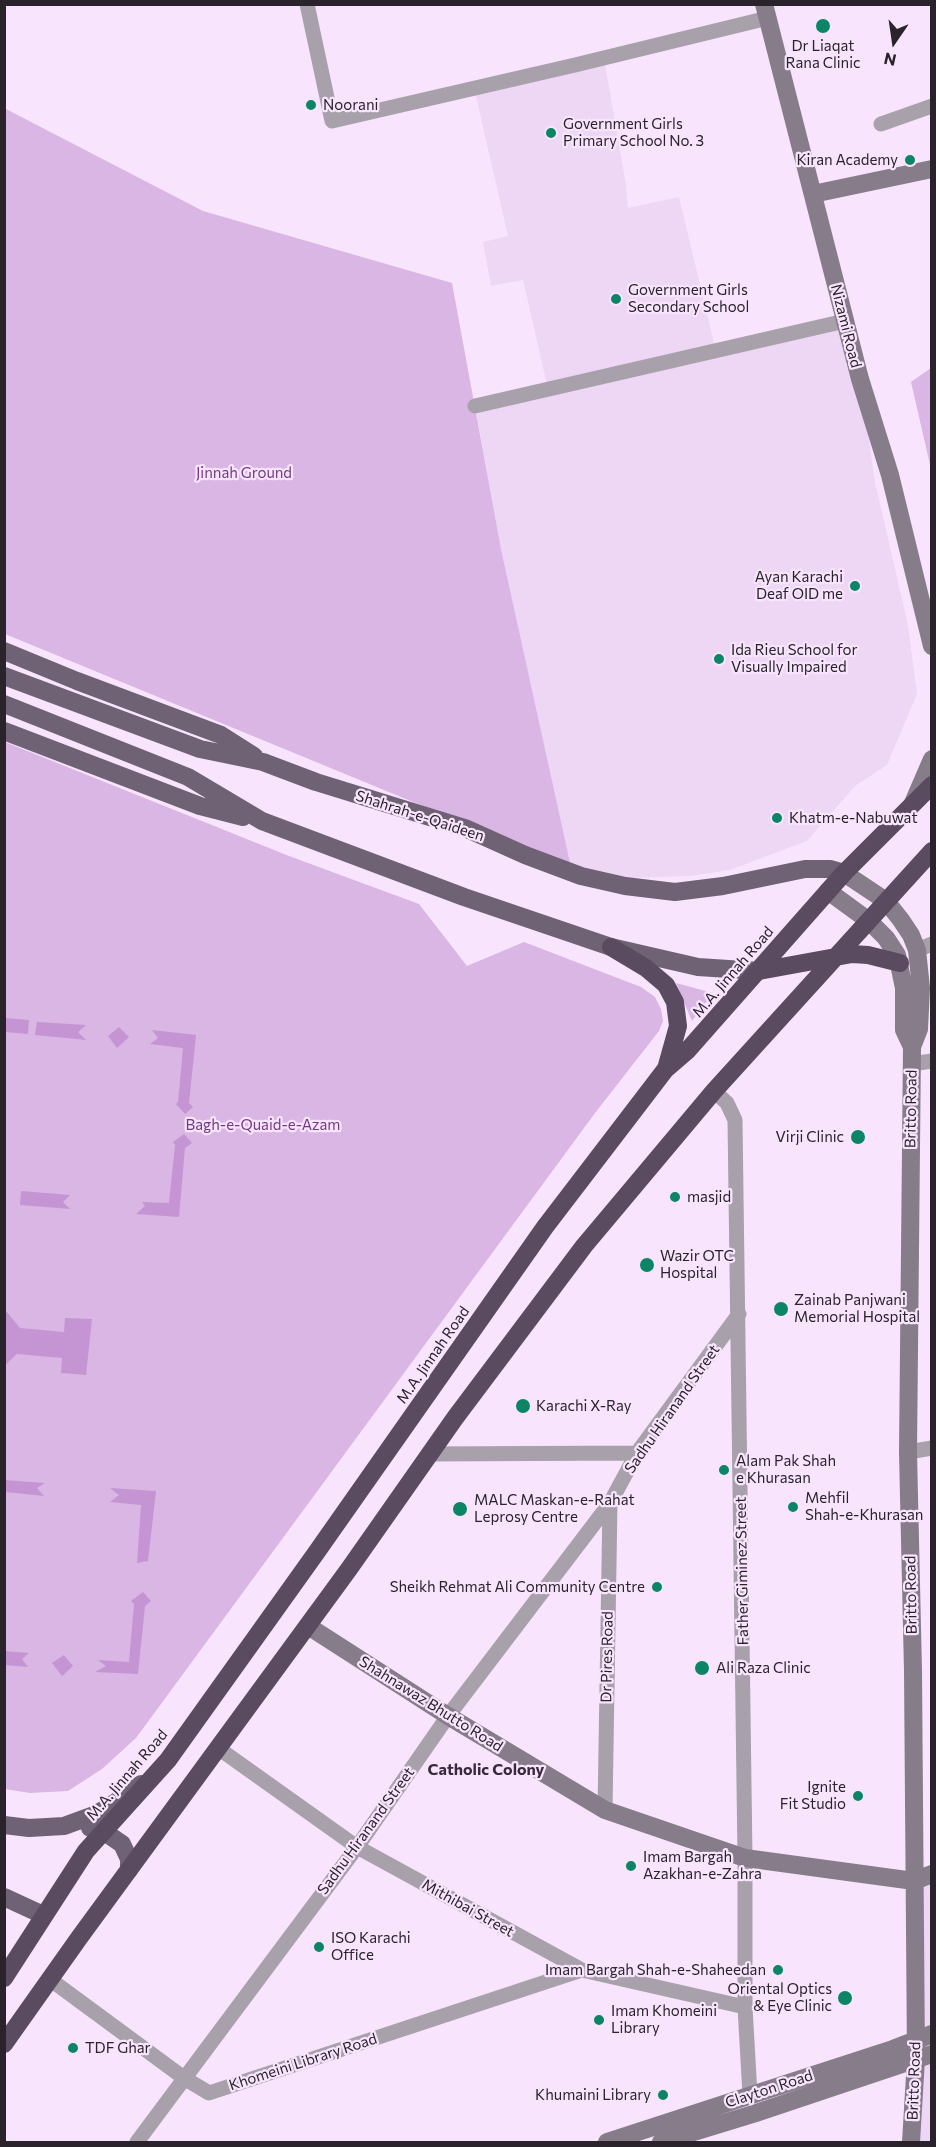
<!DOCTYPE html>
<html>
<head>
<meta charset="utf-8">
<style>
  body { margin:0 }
  #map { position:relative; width:936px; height:2147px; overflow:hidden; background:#f8e5fd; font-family:Commissioner,sans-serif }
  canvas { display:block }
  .frame { position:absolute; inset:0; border:6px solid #2a232c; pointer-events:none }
  .north { position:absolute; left:864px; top:12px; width:60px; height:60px; -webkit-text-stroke:4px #f8e5fd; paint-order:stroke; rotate:193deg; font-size:16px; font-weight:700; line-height:24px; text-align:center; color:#2a232c }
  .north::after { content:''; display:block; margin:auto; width:21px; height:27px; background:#2a232c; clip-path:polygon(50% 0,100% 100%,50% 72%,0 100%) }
</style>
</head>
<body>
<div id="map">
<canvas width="936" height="2147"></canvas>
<div class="frame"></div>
<div class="north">N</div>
</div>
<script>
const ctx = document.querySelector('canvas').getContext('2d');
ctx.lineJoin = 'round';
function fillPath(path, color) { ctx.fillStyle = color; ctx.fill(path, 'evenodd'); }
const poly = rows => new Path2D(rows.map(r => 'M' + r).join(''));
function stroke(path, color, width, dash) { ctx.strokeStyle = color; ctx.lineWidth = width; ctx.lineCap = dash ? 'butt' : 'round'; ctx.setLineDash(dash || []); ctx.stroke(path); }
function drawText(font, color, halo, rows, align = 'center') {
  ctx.font = font + ' Commissioner,sans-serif'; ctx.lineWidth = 4.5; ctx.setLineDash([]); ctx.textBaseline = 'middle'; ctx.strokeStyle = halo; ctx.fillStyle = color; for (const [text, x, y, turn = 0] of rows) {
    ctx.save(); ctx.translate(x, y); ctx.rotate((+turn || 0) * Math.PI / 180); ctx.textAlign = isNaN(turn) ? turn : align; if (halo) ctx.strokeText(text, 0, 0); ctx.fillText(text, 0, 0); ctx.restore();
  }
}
fillPath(poly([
  [604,58,625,179,628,208,679,197,716,351,845,321,860,379,875,482,908,625,917,694,887,765,855,786,807,841,730,870,690,876,628,878,571,867,501,549,475,406,548,389,523,280,491,286,483,242,508,236,474,88],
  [931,1874,931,2142,912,2142,914,1881]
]), '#eed6f5');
fillPath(poly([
  [4,108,203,211,452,283,501,549,571,867,5,634],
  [931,368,931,469,911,382],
  [5,742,289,856,419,904,467,966,524,942,641,987,655,997,661,1009,663,1021,659,1031,595,1113,136,1738,102,1769,68,1791,30,1793,5,1789],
  [676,983,713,993,692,1021]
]), '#d9b6e3');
fillPath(poly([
  [5,1018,29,1020,28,1034,5,1032],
  [37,1022,86,1025,78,1032,86,1040,35,1035],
  [119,1027,129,1037,117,1048,108,1036],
  [152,1030,196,1035,189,1103,193,1107,185,1114,176,1104,178,1102,183,1048,150,1044,158,1038],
  [184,1134,192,1143,185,1148,179,1217,136,1214,145,1206,142,1202,169,1203,175,1145,173,1142],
  [21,1191,70,1195,63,1202,70,1209,20,1205],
  [7,1312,20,1328,64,1332,65,1318,92,1319,86,1375,61,1373,62,1358,17,1354,5,1365,4,1314],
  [4,1480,45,1483,37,1488,44,1496,5,1492],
  [110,1488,156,1491,148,1561,137,1563,141,1505,110,1502,119,1495],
  [143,1592,151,1601,145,1606,138,1674,95,1672,106,1666,98,1660,129,1662,134,1604,131,1601],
  [4,1651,29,1653,22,1659,28,1667,5,1665],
  [64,1655,73,1666,62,1676,52,1663]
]), '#c595d3');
stroke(poly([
  [307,4,332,121,575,65,768,18],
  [881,124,932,106],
  [475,406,845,321],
  [917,950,932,944],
  [912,1064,932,1061],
  [714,1091,727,1103,735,1120,745,1858,745,2007,750,2095],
  [908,1452,932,1448],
  [430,1454,637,1453],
  [218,1748,357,1847,582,1970,745,2007],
  [605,1810,610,1503],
  [51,1980,184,2078,209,2093,582,1970],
  [137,2142,357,1847,448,1716,610,1503,637,1453,739,1314]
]), '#a8a0ab', 15);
stroke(poly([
  [764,4,860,379,890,475,932,646],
  [813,194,932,169],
  [913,803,932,759],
  [844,873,886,901,901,920,911,935,917,950,921,988,919,1029,912,1047,908,1452,913,1671,916,2059,911,2142],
  [828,891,869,921,886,938,897,955,904,988,904,1030,912,1047],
  [308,1626,448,1716,605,1810,745,1858,914,1881,932,1874],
  [607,2142,893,2049,932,2034],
  [661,2142,753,2114,932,2054]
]), '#877c8a', 18);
stroke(poly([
  [4,651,77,681,221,735,254,756],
  [4,676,200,749,263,762,316,782,465,828,525,855,581,876,625,886,675,892,723,886,805,869,830,869,844,873],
  [4,704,188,777,262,821,464,897,611,947,698,967,759,971],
  [4,731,200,806,243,817],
  [4,1825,29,1828,64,1826,94,1815,110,1806,141,1784],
  [90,1828,103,1831,122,1844,129,1859,129,1870],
  [4,1897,43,1915]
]), '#6f6274', 18);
stroke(poly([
  [611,947,646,968,666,985,675,1002,678,1026,666,1069],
  [759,971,852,954,868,955,900,963],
  [4,1978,86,1851,168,1760,316,1553,545,1227,665,1070,687,1051,844,873,932,785],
  [4,2044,79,1938,349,1569,455,1418,584,1246,714,1091,932,851]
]), '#5b4b60', 18);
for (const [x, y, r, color] of [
  [823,26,8,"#0b8565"],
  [311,105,6,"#0b8565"],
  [551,133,6,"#0b8565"],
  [910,160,6,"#0b8565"],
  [616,299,6,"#0b8565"],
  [855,586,6,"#0b8565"],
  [719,659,6,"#0b8565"],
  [777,818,6,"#0b8565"],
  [858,1137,8,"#0b8565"],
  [675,1197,6,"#0b8565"],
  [647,1265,8,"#0b8565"],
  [781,1309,8,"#0b8565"],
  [523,1406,8,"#0b8565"],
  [724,1470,6,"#0b8565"],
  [793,1507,6,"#0b8565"],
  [460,1509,8,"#0b8565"],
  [657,1587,6,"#0b8565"],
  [702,1668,8,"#0b8565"],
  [858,1796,6,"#0b8565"],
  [631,1866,6,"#0b8565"],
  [319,1947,6,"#0b8565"],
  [778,1970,6,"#0b8565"],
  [845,1998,8,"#0b8565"],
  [599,2020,6,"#0b8565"],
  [73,2048,6,"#0b8565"],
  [663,2095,6,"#0b8565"]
]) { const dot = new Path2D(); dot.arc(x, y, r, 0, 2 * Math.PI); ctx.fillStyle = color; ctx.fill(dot); stroke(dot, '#f8e5fd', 2); }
drawText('15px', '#2a232c', '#f8e5fd', [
  ["Dr Liaqat",823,46,"center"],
  ["Rana Clinic",823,63,"center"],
  ["Noorani",323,105],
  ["Government Girls",563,124],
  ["Primary School No. 3",563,141],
  ["Kiran Academy",898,160,"right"],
  ["Government Girls",628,290],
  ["Secondary School",628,307],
  ["Ayan Karachi",843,577,"right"],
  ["Deaf OID me",843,594,"right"],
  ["Ida Rieu School for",731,650],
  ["Visually Impaired",731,667],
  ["Khatm-e-Nabuwat",789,818],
  ["Virji Clinic",844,1137,"right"],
  ["masjid",687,1197],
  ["Wazir OTC",660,1256],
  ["Hospital",660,1273],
  ["Zainab Panjwani",794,1300],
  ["Memorial Hospital",794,1317],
  ["Karachi X-Ray",536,1406],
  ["Alam Pak Shah",736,1461],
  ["e Khurasan",736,1478],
  ["Mehfil",805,1498],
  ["Shah-e-Khurasan",805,1515],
  ["MALC Maskan-e-Rahat",474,1500],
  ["Leprosy Centre",474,1517],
  ["Sheikh Rehmat Ali Community Centre",645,1587,"right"],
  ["Ali Raza Clinic",716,1668],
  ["Ignite",846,1787,"right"],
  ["Fit Studio",846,1804,"right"],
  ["Imam Bargah",643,1857],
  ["Azakhan-e-Zahra",643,1874],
  ["ISO Karachi",331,1938],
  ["Office",331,1955],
  ["Imam Bargah Shah-e-Shaheedan",766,1970,"right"],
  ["Oriental Optics",832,1989,"right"],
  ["& Eye Clinic",832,2006,"right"],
  ["Imam Khomeini",611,2011],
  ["Library",611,2028],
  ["TDF Ghar",85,2048],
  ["Khumaini Library",651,2095,"right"]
], 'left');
drawText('15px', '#2a232c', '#f8e5fd', [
  ["Nizami Road",846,326,76],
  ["Shahrah-e-Qaideen",420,816,18],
  ["M.A. Jinnah Road",733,972,-49],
  ["Britto Road",911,1109,-89],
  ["M.A. Jinnah Road",433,1355,-55],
  ["Sadhu Hiranand Street",672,1409,-55],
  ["Father Giminez Street",742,1571,-91],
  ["Britto Road",911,1595,-91],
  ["Dr Pires Road",607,1657,-89],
  ["Shahnawaz Bhutto Road",431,1704,32],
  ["M.A. Jinnah Road",127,1775,-49],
  ["Sadhu Hiranand Street",366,1831,-54],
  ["Mithibai Street",468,1908,29],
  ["Khomeini Library Road",303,2062,-18],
  ["Britto Road",914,2081,-88],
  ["Clayton Road",769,2089,-18]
]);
drawText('15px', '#733984', '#f8e5fd', [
  ["Jinnah Ground",244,473],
  ["Bagh-e-Quaid-e-Azam",263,1125]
]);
drawText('bold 16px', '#382a3c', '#f8e5fd', [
  ["Catholic Colony",486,1770]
]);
</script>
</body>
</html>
